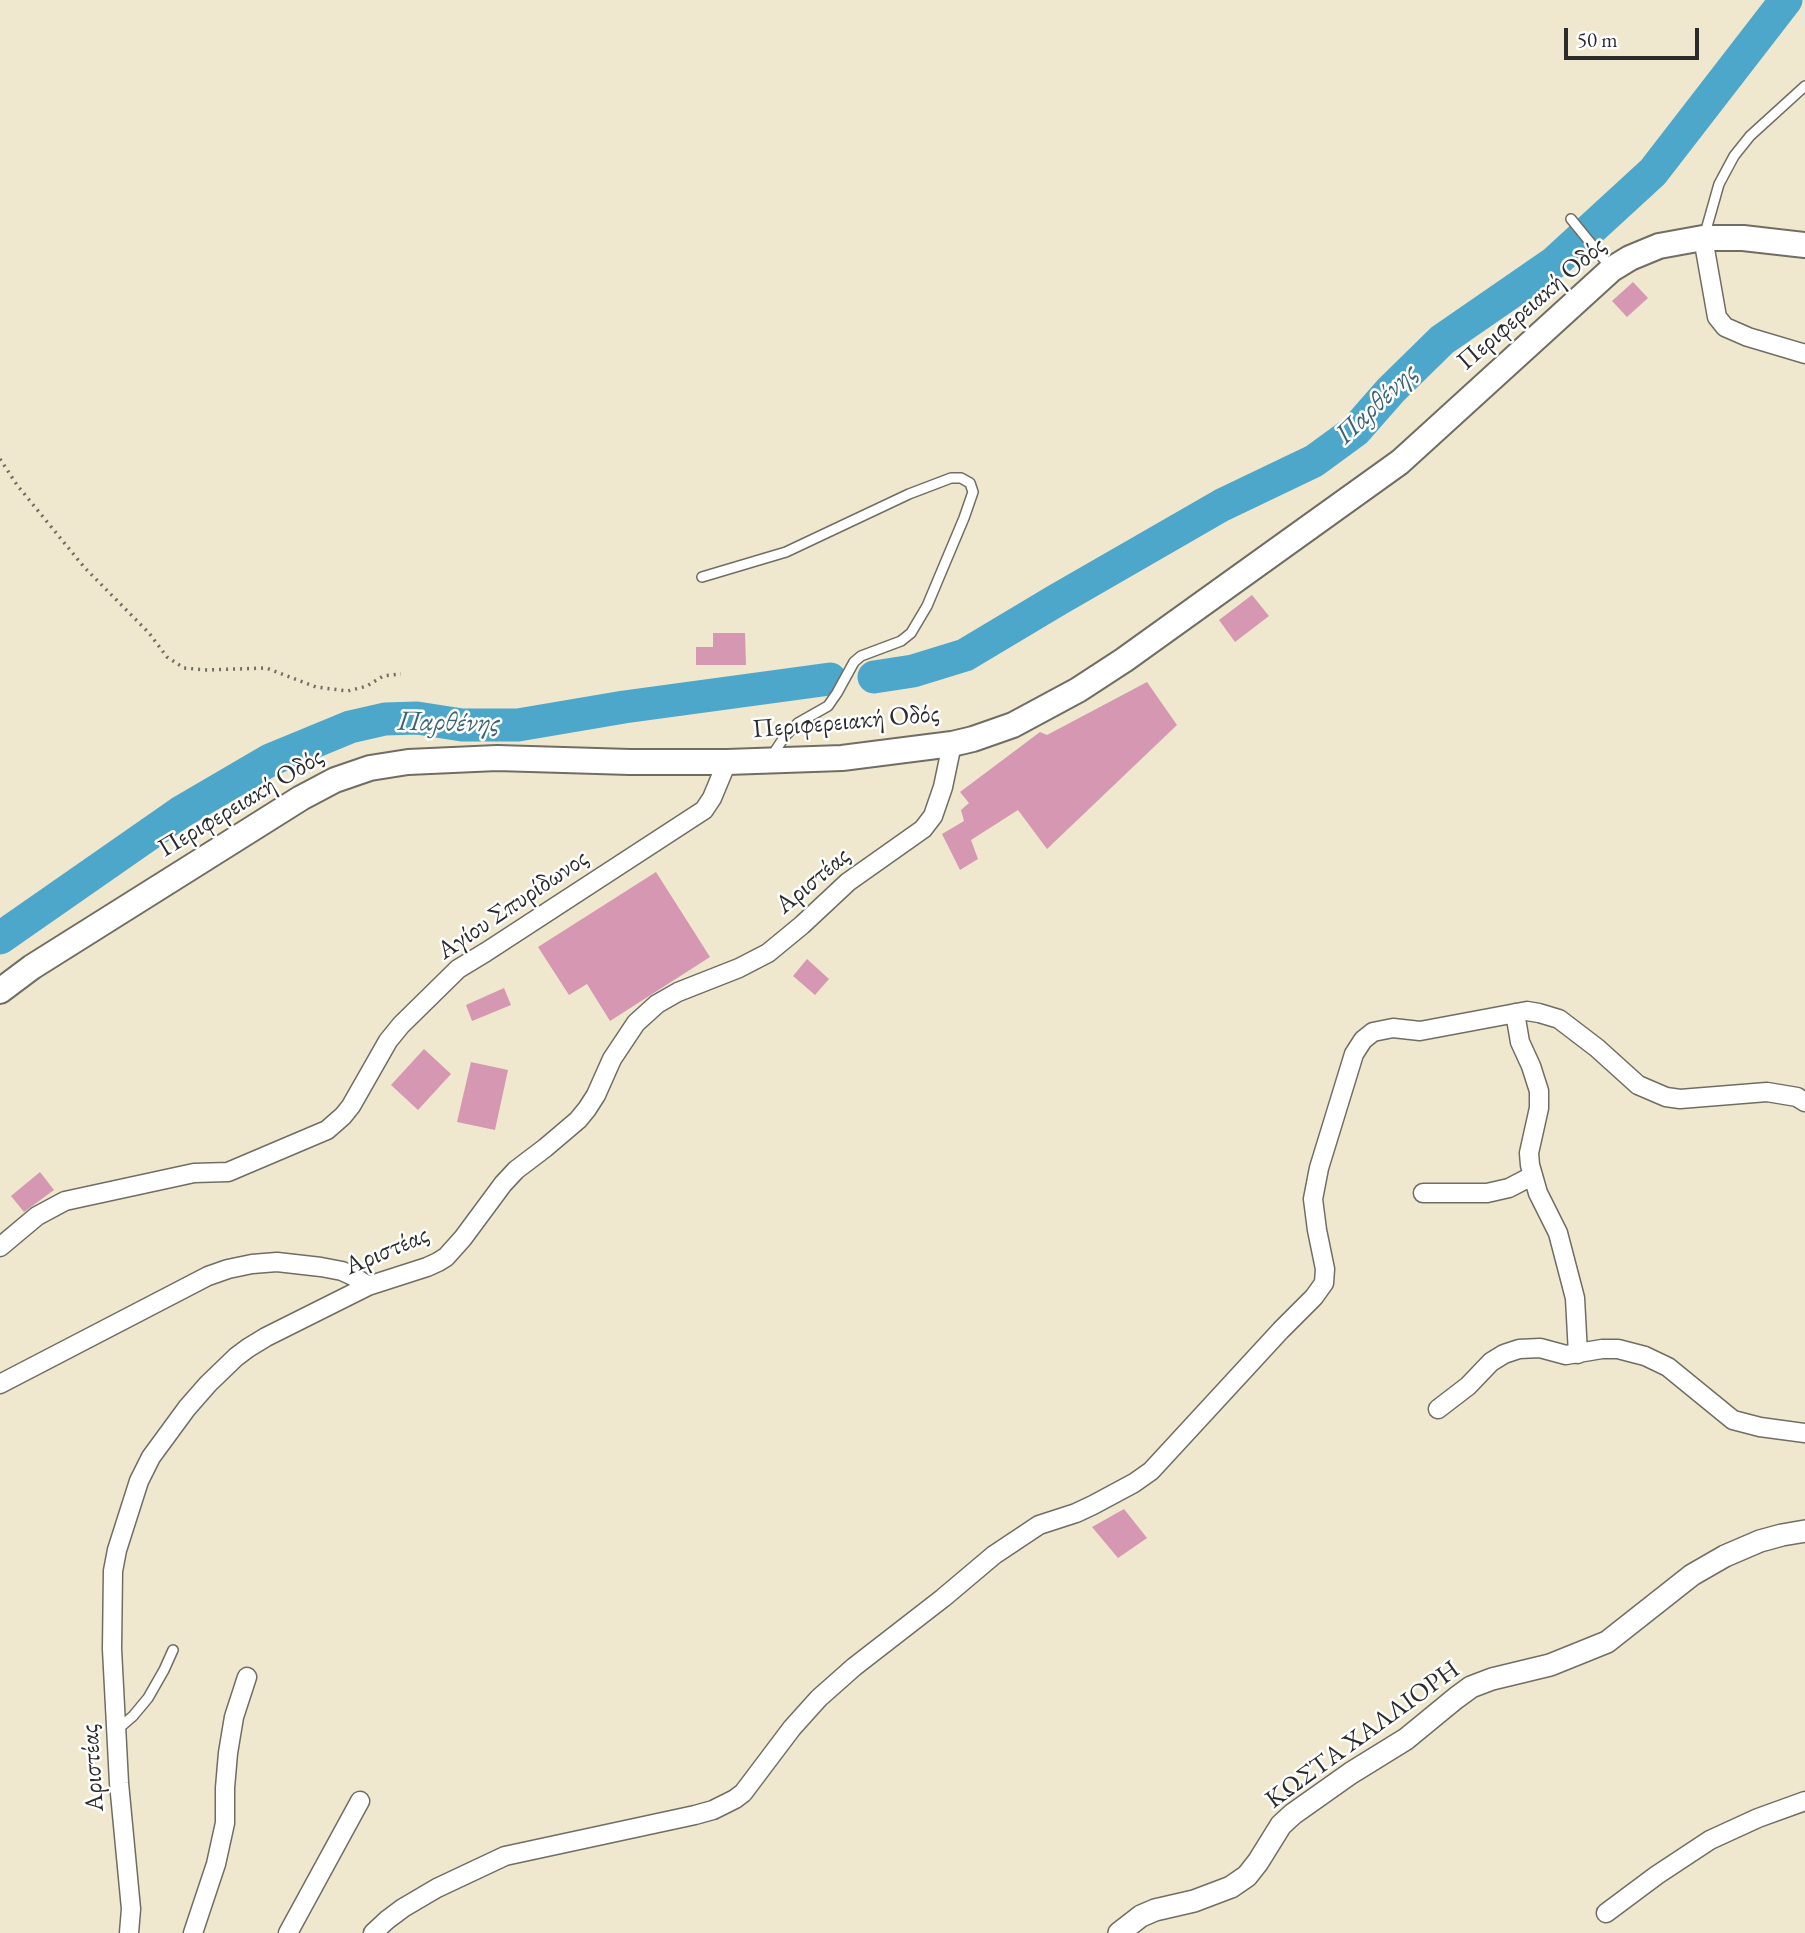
<!DOCTYPE html>
<html>
<head>
<meta charset="utf-8">
<style>
  body { margin:0 }
  #map { position:relative; width:1805px; height:1933px; overflow:hidden; background:#efe8ce; font-family:"EB Garamond",serif }
  canvas { display:block }
  .scale { position:absolute; left:1564px; top:28px; width:135px; height:32px; box-sizing:border-box; border:4px solid #2b2b2b; border-top:0; padding-left:9px; font-size:21px; line-height:24px; white-space:nowrap; color:#2b2b2b; -webkit-text-stroke:5px #fff; paint-order:stroke }
</style>
</head>
<body>
<div id="map">
<canvas width="1805" height="1933"></canvas>
<div class="scale">50 m</div>
</div>
<script>
const ctx = document.querySelector('canvas').getContext('2d');
ctx.lineJoin = 'round';
const poly = rows => new Path2D(rows.map(r => 'M' + r).join(''));
function stroke(path, color, width, dash) { ctx.strokeStyle = color; ctx.lineWidth = width; ctx.lineCap = dash ? 'butt' : 'round'; ctx.setLineDash(dash || []); ctx.stroke(path); }
function fillPath(path, color) { ctx.fillStyle = color; ctx.fill(path, 'evenodd'); }
function drawText(font, color, halo, rows, align = 'center') {
  ctx.font = font + ' "EB Garamond",serif'; ctx.lineWidth = 5; ctx.setLineDash([]); ctx.textBaseline = 'middle'; ctx.strokeStyle = halo; ctx.fillStyle = color; for (const [text, x, y, turn = 0] of rows) {
    ctx.save(); ctx.translate(x, y); ctx.rotate((+turn || 0) * Math.PI / 180); ctx.textAlign = isNaN(turn) ? turn : align; if (halo) ctx.strokeText(text, 0, 0); ctx.fillText(text, 0, 0); ctx.restore();
  }
}
stroke(poly([
  [874,677,913,671,965,655,1057,600,1222,505,1314,461,1355,431,1391,390,1442,340,1555,262,1653,172,1786,0],
  [0,938,181,812,270,760,350,727,385,719,417,718,462,725,518,725,624,707,830,679]
]), '#4da7cb', 33);
fillPath(poly([
  [1633,282,1648,298,1627,317,1612,301],
  [1252,595,1269,616,1235,642,1219,620],
  [713,633,745,633,746,665,696,665,696,647,713,647],
  [1147,682,1177,725,1047,849,1018,810,971,840,978,859,960,870,942,834,964,821,961,810,969,803,960,792,1040,732,1047,735],
  [656,872,710,957,610,1021,587,984,569,995,538,947],
  [807,959,829,979,815,995,793,976],
  [504,988,511,1005,472,1021,466,1005],
  [424,1049,451,1074,418,1110,391,1085],
  [471,1062,508,1070,495,1130,457,1122],
  [40,1172,54,1190,24,1212,11,1196],
  [1124,1509,1147,1538,1118,1558,1092,1527]
]), '#d597b1');
const service = poly([
  [1571,219,1611,268],
  [1704,237,1719,184,1734,156,1750,136,1805,86],
  [702,577,786,552,909,494,951,478,961,478,970,483,973,492,964,518,927,606,911,633,901,641,861,656,854,662,837,693,828,706,798,723,785,736,771,757],
  [118,1729,133,1716,148,1698,164,1670,173,1650]
]);
const minor = poly([
  [1703,238,1717,317,1725,327,1748,337,1805,354],
  [1515,1013,1520,1042,1531,1066,1539,1091,1539,1108,1529,1153,1530,1165,1538,1193,1558,1233,1575,1298,1578,1354],
  [1423,1193,1487,1193,1509,1188,1532,1176],
  [0,1247,37,1216,65,1201,194,1173,228,1172,327,1130,343,1116,351,1106,388,1041,401,1025,458,969,486,952,704,810,712,798,727,762],
  [0,1384,208,1276,228,1269,252,1264,277,1262,321,1267,342,1271,353,1276,368,1286],
  [1438,1409,1468,1386,1491,1362,1504,1354,1519,1349,1540,1348,1566,1355,1602,1349,1618,1349,1645,1356,1668,1367,1733,1420,1760,1427,1805,1433],
  [1606,1913,1657,1875,1710,1840,1758,1818,1805,1801],
  [129,1933,131,1909,119,1783,112,1649,113,1571,117,1550,139,1481,151,1457,187,1408,208,1384,236,1357,248,1348,266,1337,368,1286,427,1267,438,1262,446,1257,463,1238,503,1184,516,1170,545,1148,578,1120,587,1109,596,1095,612,1059,636,1023,657,1004,678,992,739,968,768,953,802,925,848,882,923,829,933,816,943,787,952,744],
  [193,1933,216,1864,225,1823,225,1788,228,1753,234,1717,247,1677],
  [288,1933,360,1801],
  [373,1933,387,1920,403,1908,437,1888,505,1856,695,1815,713,1810,735,1799,743,1793,792,1728,819,1698,854,1667,943,1598,994,1555,1039,1525,1076,1513,1093,1505,1134,1483,1151,1471,1281,1330,1314,1297,1324,1283,1325,1269,1317,1230,1313,1199,1319,1168,1354,1054,1363,1040,1373,1032,1393,1028,1420,1031,1527,1011,1539,1013,1559,1019,1597,1048,1638,1085,1666,1097,1680,1099,1767,1092,1797,1097,1805,1102]
]);
const tertiary = poly([
  [1119,1933,1141,1916,1155,1910,1194,1901,1231,1887,1247,1876,1258,1862,1281,1825,1293,1814,1351,1773,1406,1739,1456,1698,1471,1687,1492,1679,1550,1665,1607,1642,1692,1575,1725,1556,1760,1541,1782,1535,1805,1531]
]);
const secondary = poly([
  [0,991,32,967,301,798,335,780,370,768,408,762,497,758,630,762,727,762,842,758,952,744,973,739,1013,725,1078,690,1124,660,1400,462,1612,269,1630,258,1659,246,1703,238,1743,238,1805,245]
]);
stroke(service, '#706d64', 12);
stroke(minor, '#706d64', 21);
stroke(tertiary, '#706d64', 24);
stroke(secondary, '#706d64', 28);
stroke(poly([
  [0,459,17,485,84,567,149,633,167,657,184,668,207,670,266,668,316,687,348,691,367,686,383,676,401,674]
]), '#706d64', 3.5, [2, 5]);
stroke(service, '#fff', 9);
stroke(minor, '#fff', 18);
stroke(tertiary, '#fff', 21);
stroke(secondary, '#fff', 24);
drawText('26px', '#2b2b2b', '#fff', [
  ["Περιφερειακή Οδός",1532,304,-41],
  ["Περιφερειακή Οδός",846,722,-5],
  ["Περιφερειακή Οδός",241,803,-31],
  ["Αριστέας",813,881,-40],
  ["Αγίου Σπυρίδωνος",513,905,-34],
  ["Αριστέας",387,1251,-23],
  ["ΚΩΣΤΑ ΧΑΛΛΙΟΡΗ",1363,1735,-36],
  ["Αριστέας",93,1768,-94]
]);
drawText('italic 28px', '#3a6373', '#fff', [
  ["Παρθένης",1377,404,-44],
  ["Παρθένης",449,723,1]
]);
</script>
</body>
</html>
